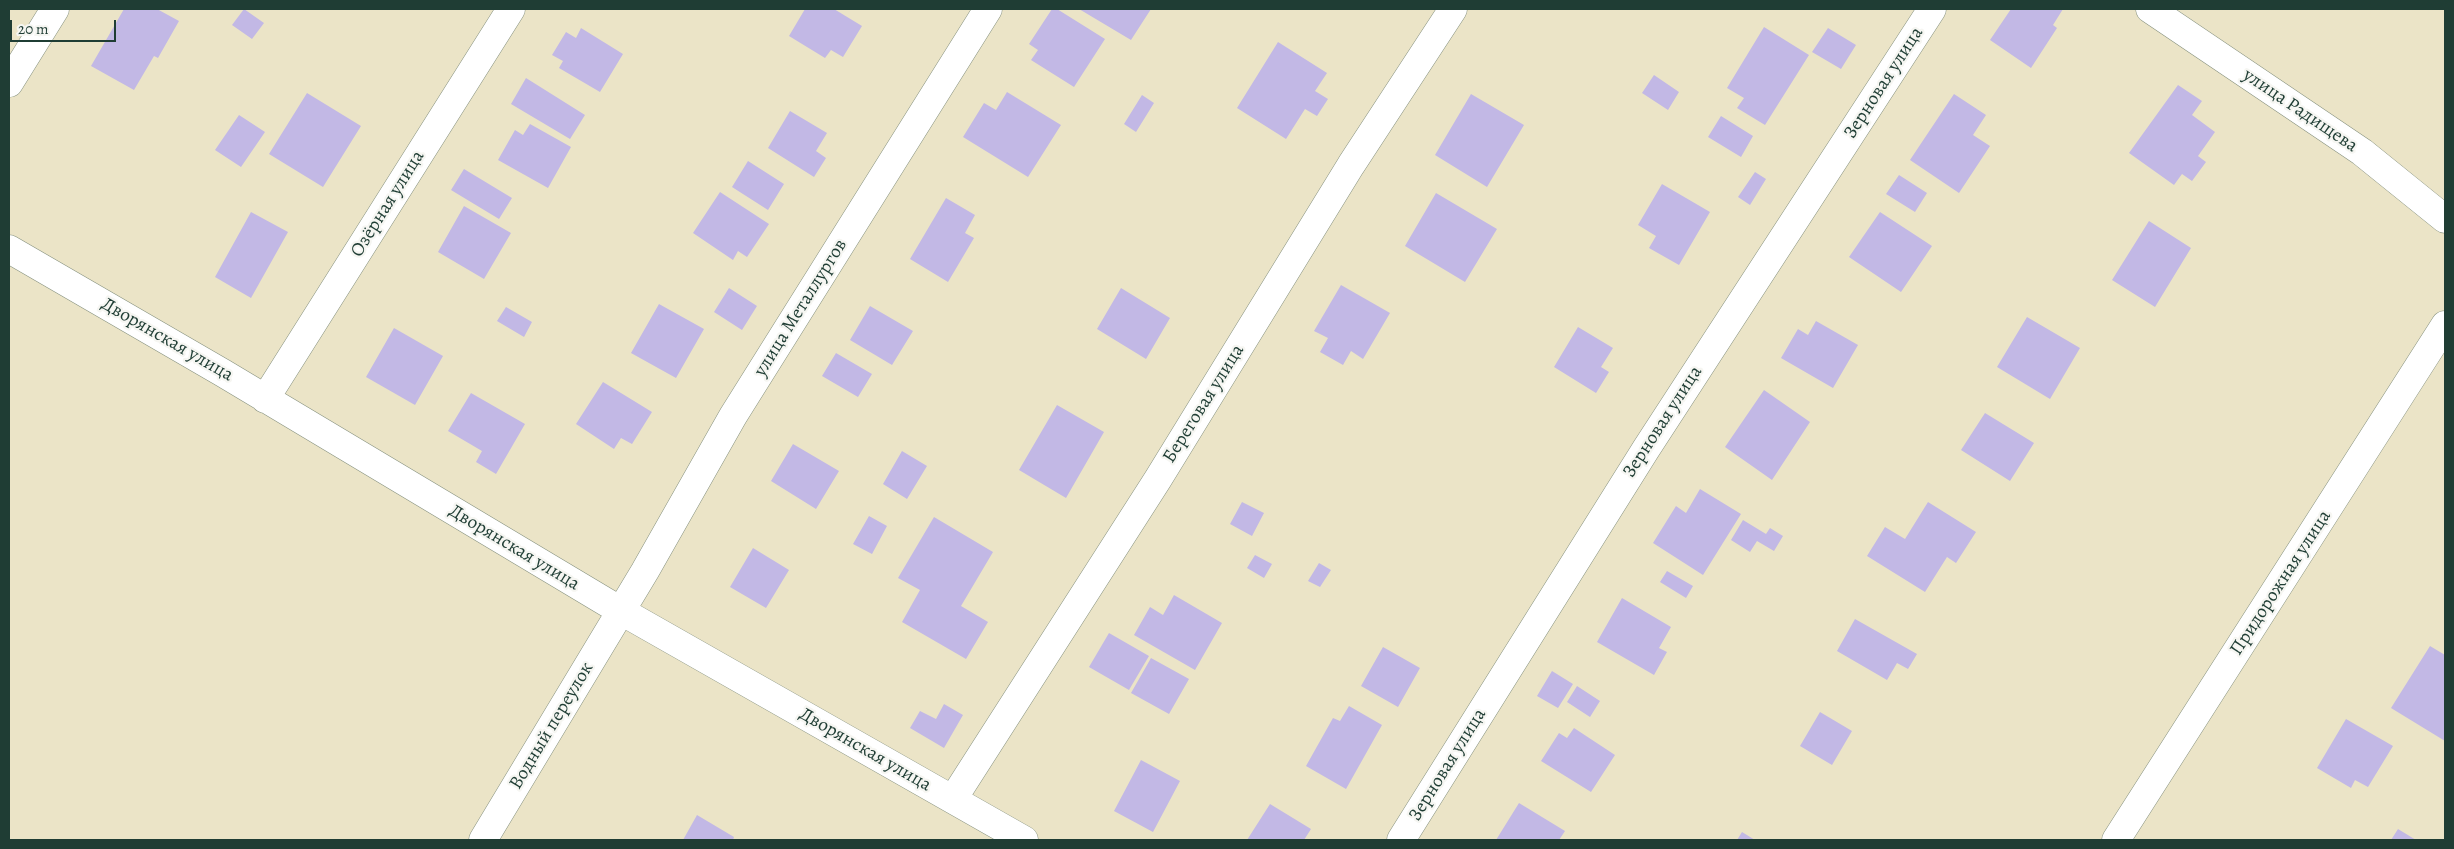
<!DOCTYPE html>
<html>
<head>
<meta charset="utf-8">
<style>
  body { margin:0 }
  #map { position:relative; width:2454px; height:849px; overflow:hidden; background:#ebe4c7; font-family:Alegreya,serif }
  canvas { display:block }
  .frame { position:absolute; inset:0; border:10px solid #1f3d34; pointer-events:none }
  .scale { position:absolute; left:10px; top:20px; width:106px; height:22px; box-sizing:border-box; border:2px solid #1f3d34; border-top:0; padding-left:6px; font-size:15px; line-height:18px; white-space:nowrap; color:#1f3d34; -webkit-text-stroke:4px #f6f6f2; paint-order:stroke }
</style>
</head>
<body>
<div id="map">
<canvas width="2454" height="849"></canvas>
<div class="frame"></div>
<div class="scale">20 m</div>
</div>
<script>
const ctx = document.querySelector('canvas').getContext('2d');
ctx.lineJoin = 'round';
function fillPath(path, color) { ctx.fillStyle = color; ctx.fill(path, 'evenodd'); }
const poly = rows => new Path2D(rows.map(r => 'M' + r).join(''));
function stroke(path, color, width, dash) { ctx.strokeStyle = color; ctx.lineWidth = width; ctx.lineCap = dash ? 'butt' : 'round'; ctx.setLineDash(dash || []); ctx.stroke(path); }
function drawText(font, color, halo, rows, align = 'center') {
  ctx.font = font + ' Alegreya,serif'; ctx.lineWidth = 4.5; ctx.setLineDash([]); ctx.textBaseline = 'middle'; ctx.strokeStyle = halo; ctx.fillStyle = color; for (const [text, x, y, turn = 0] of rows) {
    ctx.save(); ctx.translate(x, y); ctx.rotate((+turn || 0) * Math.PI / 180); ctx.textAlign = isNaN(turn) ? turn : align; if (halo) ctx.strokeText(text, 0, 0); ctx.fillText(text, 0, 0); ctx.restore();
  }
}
fillPath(poly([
  [124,9,157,9,179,21,158,58,154,56,134,90,91,66],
  [244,9,264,23,252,39,232,25],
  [805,9,834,9,862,26,843,57,831,50,825,58,789,36],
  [1052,9,1057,9,1105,39,1074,87,1031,60,1038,50,1029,44],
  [1079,9,1151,9,1131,40],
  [2011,9,2063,9,2053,25,2057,28,2031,68,1990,40],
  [1764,27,1809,55,1765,125,1737,108,1744,98,1727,88],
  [581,28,623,54,600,92,559,68,563,61,552,55,566,32,576,38],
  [1828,28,1856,45,1841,69,1812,52],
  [1278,42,1327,73,1315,91,1328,99,1317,116,1305,109,1286,139,1237,108],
  [1654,75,1679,92,1668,110,1642,93],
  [526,78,585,115,570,139,511,104],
  [2178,85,2202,101,2192,115,2215,132,2198,156,2206,162,2192,181,2182,174,2174,185,2129,153],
  [1007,92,1061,125,1028,177,963,137,984,103,996,110],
  [307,93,361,126,323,187,269,154],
  [1471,94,1524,125,1487,187,1435,155],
  [1954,94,1986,115,1973,135,1990,146,1959,193,1910,160],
  [1142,95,1154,103,1136,132,1124,124],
  [790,111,827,133,816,151,826,158,814,177,768,148],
  [239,115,265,132,241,167,215,150],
  [1721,116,1753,136,1741,157,1708,137],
  [530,124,571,147,548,188,498,160,515,130,523,135],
  [748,161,784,184,768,210,732,187],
  [464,169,512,198,499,219,451,190],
  [1755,172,1766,179,1750,205,1738,197],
  [1899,175,1927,193,1915,212,1886,194],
  [1662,184,1710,212,1679,265,1649,248,1656,236,1638,225],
  [720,192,769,224,747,257,738,251,733,260,693,233],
  [1436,193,1497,229,1465,282,1405,246],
  [946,198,975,215,965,233,974,238,948,282,910,259],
  [464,206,511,233,484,279,438,252],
  [251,212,288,232,251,298,215,277],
  [1880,212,1932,246,1901,292,1849,257],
  [2149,221,2191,248,2155,307,2112,280],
  [1341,285,1390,313,1363,359,1351,351,1343,365,1320,352,1328,338,1314,331],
  [729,288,757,306,742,330,714,312],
  [1121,288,1170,318,1146,359,1097,329],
  [659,304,704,329,676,378,631,353],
  [870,306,913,331,892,365,850,340],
  [506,307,532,322,524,337,497,321],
  [2027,317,2080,348,2050,399,1997,367],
  [1816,321,1858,345,1833,388,1781,358,1798,329,1808,335],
  [1578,327,1613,348,1601,367,1609,372,1596,393,1554,367],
  [394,328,443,356,415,405,366,377],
  [836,353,872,374,858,397,822,376],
  [603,382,652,412,632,444,621,438,614,449,576,424],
  [1764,390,1810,422,1772,480,1725,447],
  [471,393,525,424,496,474,476,462,482,451,448,431],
  [1057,405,1104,432,1066,498,1019,470],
  [1985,413,2034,443,2010,481,1961,450],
  [793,444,839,471,816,509,771,481],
  [902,451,927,466,907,499,883,484],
  [1700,489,1741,514,1703,575,1653,543,1676,506,1686,513],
  [1242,502,1264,513,1252,536,1230,524],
  [1928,502,1976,532,1956,563,1947,557,1925,592,1867,556,1885,527,1905,539],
  [869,516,887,526,872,554,853,544],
  [934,517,993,552,961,606,988,622,966,659,902,622,920,590,898,578],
  [1743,520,1766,534,1770,528,1783,536,1774,551,1757,541,1750,552,1731,540],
  [753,548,789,570,766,608,730,587],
  [1255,555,1272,564,1264,578,1247,568],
  [1319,563,1331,570,1320,587,1308,581],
  [1667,571,1693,586,1686,598,1660,582],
  [1174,595,1222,623,1195,670,1134,635,1150,607,1163,615],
  [1622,598,1671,627,1659,648,1667,652,1654,675,1597,642],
  [1855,619,1917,654,1908,669,1897,663,1887,680,1837,651],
  [1109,633,1149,656,1129,690,1089,667],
  [2430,646,2445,655,2445,741,2391,708],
  [1383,647,1420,668,1398,707,1361,686],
  [1151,658,1189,679,1169,714,1131,693],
  [1552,671,1573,684,1558,708,1537,696],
  [1577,686,1600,701,1590,717,1567,702],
  [944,704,963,715,944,748,910,728,920,711,936,719],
  [1349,706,1382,725,1346,789,1306,766,1333,718,1340,721],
  [1820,712,1852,731,1832,765,1800,746],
  [2346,719,2393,746,2368,787,2355,780,2351,788,2317,768],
  [1574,728,1615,755,1591,792,1541,761,1559,733,1567,738],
  [1141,760,1180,781,1153,832,1114,811],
  [1519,803,1565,831,1559,840,1496,840],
  [1270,804,1311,829,1304,840,1247,840],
  [697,815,734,837,733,840,683,840],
  [2398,829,2416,840,2391,840],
  [1742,832,1755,840,1737,840]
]), '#c2b8e5');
const minor = poly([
  [2150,9,2362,152,2445,219],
  [9,83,55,9],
  [9,249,223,373,621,611,1024,840],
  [265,399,511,9],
  [953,799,1158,479,1351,165,1453,9],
  [483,840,645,571,733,416,988,9],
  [1401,840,1646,449,1932,9],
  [2116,840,2445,325]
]);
stroke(minor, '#85907e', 29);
stroke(minor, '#fff', 28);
drawText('19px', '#1f3d34', '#f6f6f2', [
  ["Зерновая улица",1884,83,-57],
  ["улица Радищева",2300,111,34],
  ["Озёрная улица",388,204,-58],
  ["улица Металлургов",801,308,-58],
  ["Дворянская улица",167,340,30],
  ["Береговая улица",1204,404,-58],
  ["Зерновая улица",1663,422,-57],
  ["Дворянская улица",514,548,31],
  ["Придорожная улица",2281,583,-57],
  ["Водный переулок",552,726,-59],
  ["Дворянская улица",865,750,30],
  ["Зерновая улица",1448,765,-58]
]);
</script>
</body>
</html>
